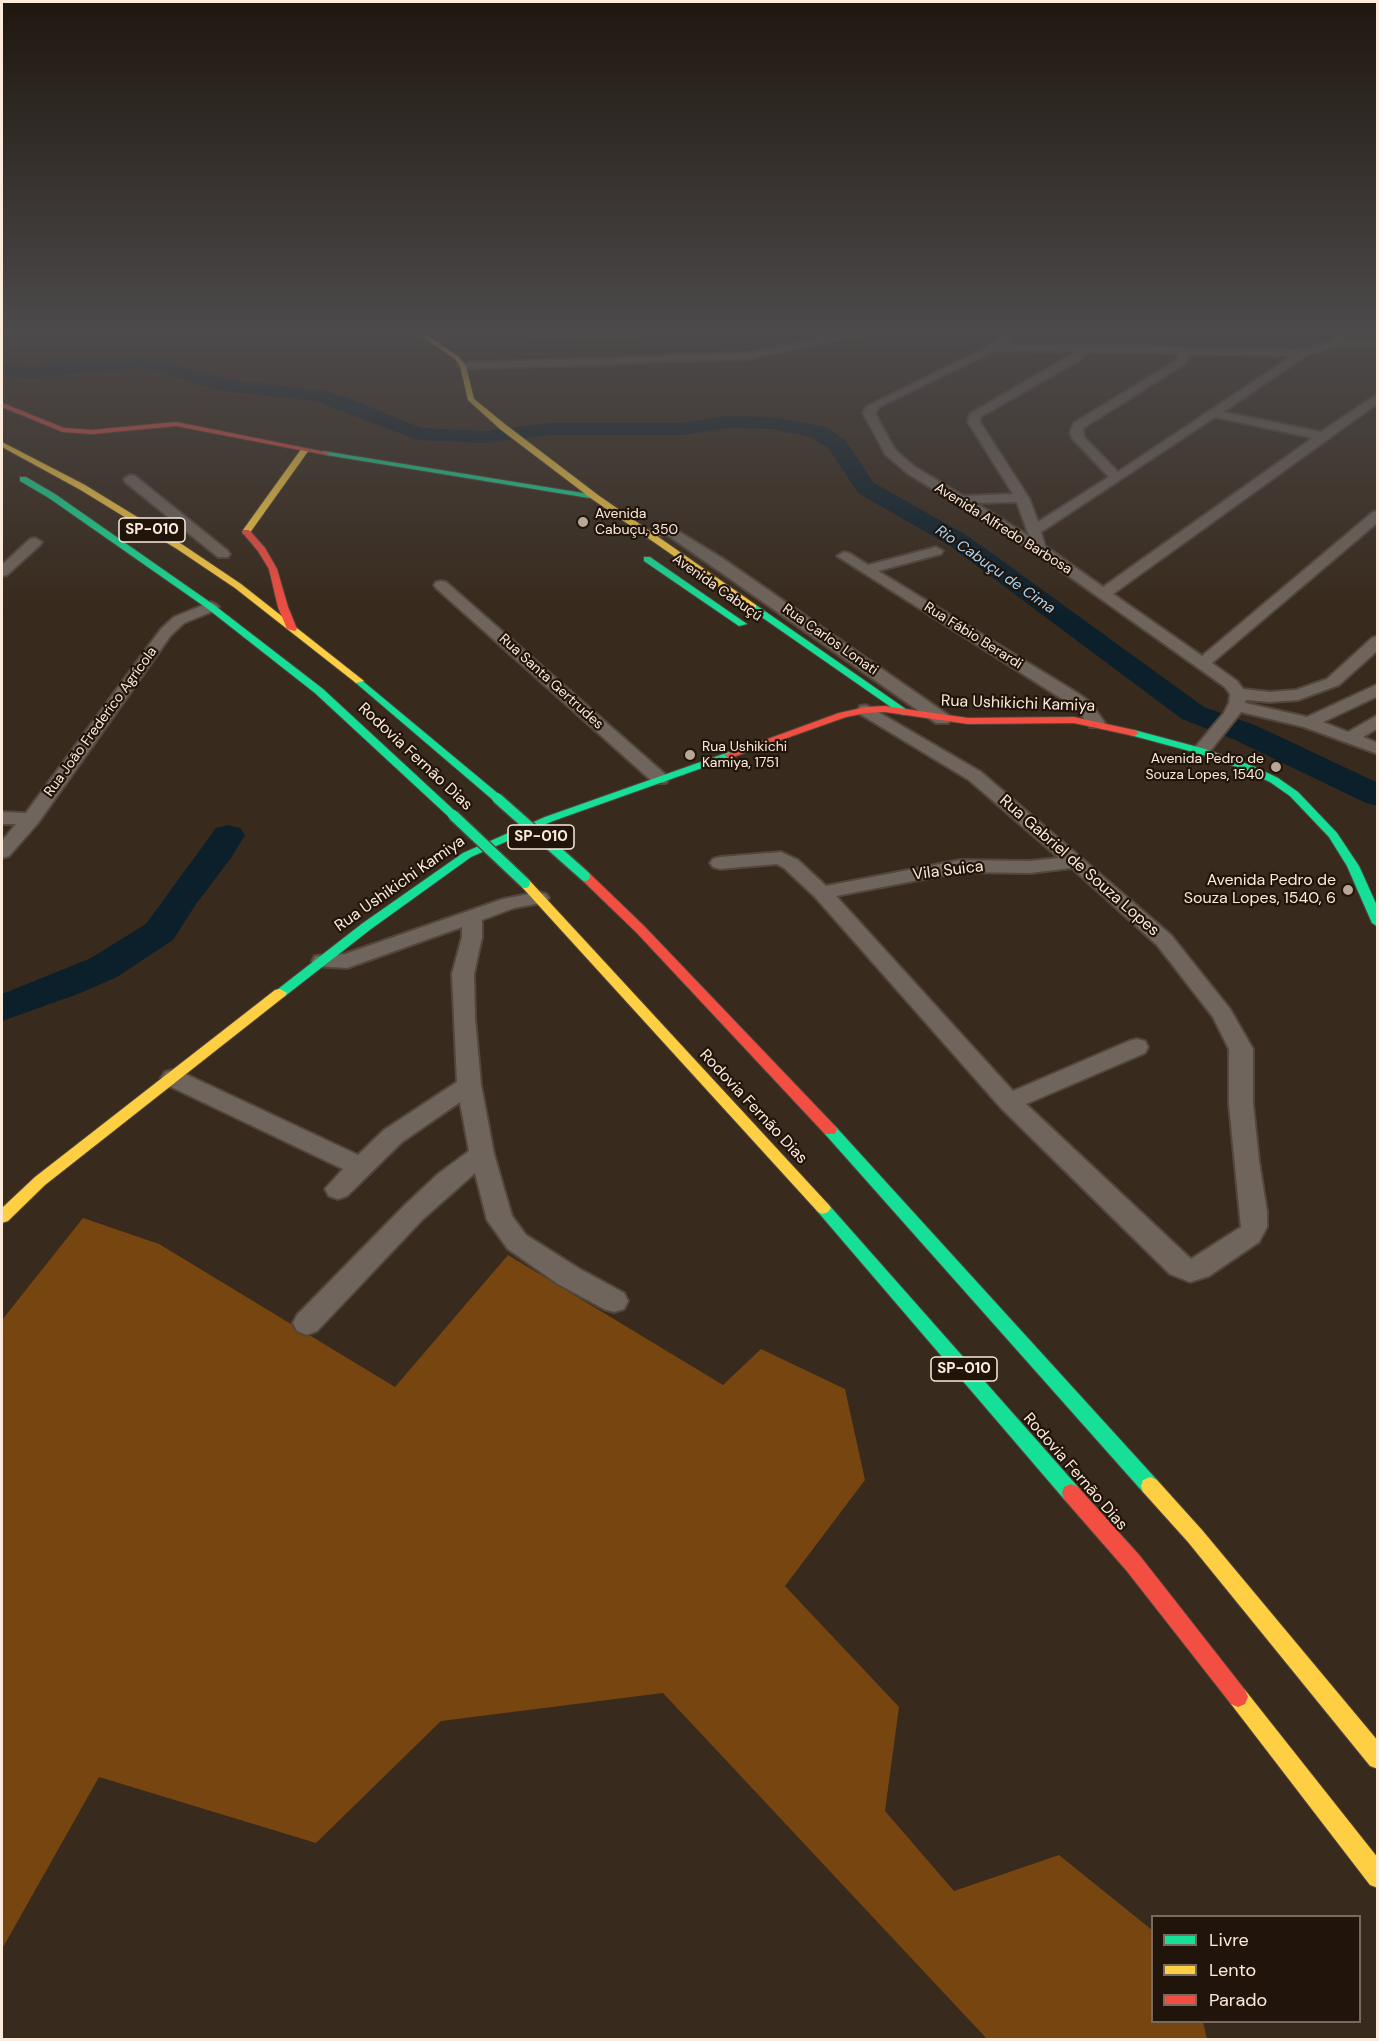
<!DOCTYPE html>
<html>
<head>
<meta charset="utf-8">
<style>
  body { margin:0 }
  #map { position:relative; width:1379px; height:2041px; overflow:hidden; background:#382a1c; font-family:"DM Sans",sans-serif }
  canvas { display:block }
  .frame { position:absolute; inset:0; border:3px solid #fceadb; pointer-events:none }
  .legend { position:absolute; left:1151px; top:1915px; width:210px; height:108px; box-sizing:border-box; background:#21150b; border:2px solid #796a5e; margin:0; padding:8px 10px; list-style:none; font-size:18px; color:#fceadb }
  .legend li { display:flex; align-items:center; gap:12px; height:30px }
  .legend b { width:30px; border:2px solid #796a5e }
</style>
</head>
<body>
<div id="map">
<canvas width="1379" height="2041"></canvas>
<div class="frame"></div>
<ul class="legend">
<li><b style="height:8px;background:#16e098"></b>Livre</li>
<li><b style="height:8px;background:#ffcf43"></b>Lento</li>
<li><b style="height:8px;background:#f24e42"></b>Parado</li>
</ul>
</div>
<script>
const ctx = document.querySelector('canvas').getContext('2d');
ctx.lineJoin = 'round';
function fillPath(path, color) { ctx.fillStyle = color; ctx.fill(path, 'evenodd'); }
const poly = rows => new Path2D(rows.map(r => 'M' + r).join(''));
function stroke(path, color, width, dash) { ctx.strokeStyle = color; ctx.lineWidth = width; ctx.lineCap = dash ? 'butt' : 'round'; ctx.setLineDash(dash || []); ctx.stroke(path); }
function drawText(font, color, halo, rows, align = 'center') {
  ctx.font = font + ' "DM Sans",sans-serif'; ctx.lineWidth = 4.5; ctx.setLineDash([]); ctx.textBaseline = 'middle'; ctx.strokeStyle = halo; ctx.fillStyle = color; for (const [text, x, y, turn = 0] of rows) {
    ctx.save(); ctx.translate(x, y); ctx.rotate((+turn || 0) * Math.PI / 180); ctx.textAlign = isNaN(turn) ? turn : align; if (halo) ctx.strokeText(text, 0, 0); ctx.fillText(text, 0, 0); ctx.restore();
  }
}
fillPath(poly([
  [83,1218,159,1244,395,1387,508,1255,723,1385,761,1349,845,1389,865,1480,785,1586,899,1707,885,1811,954,1891,1059,1855,1152,1930,1152,2022,1203,2022,1207,2039,987,2039,663,1693,441,1721,316,1843,99,1777,2,1949,2,1320]
]), '#774510');
fillPath(poly([
  [2,331,13,331,10,335,2,337,2,331],
  [146,355,225,379,324,391,348,398,421,428,486,431,550,423,683,423,727,416,772,417,826,427,845,440,874,483,968,536,1204,707,1257,726,1378,783,1378,806,1366,803,1235,740,1182,719,950,546,858,493,829,449,811,437,772,429,727,428,683,435,550,435,486,443,418,440,315,401,223,391,145,367,33,378,2,376,2,364,33,366,146,355],
  [228,825,240,828,245,835,231,858,196,904,173,940,117,977,78,994,2,1021,2,994,89,959,146,924,216,828,228,825]
]), '#0c202c');
const street = poly([
  [517,331,691,331,686,334,544,337,522,334,517,331],
  [854,331,872,331,867,334,748,359,463,369,458,366,463,363,748,353,854,331],
  [999,331,1009,331,1012,339,1008,344,1302,350,1333,340,1333,331,1343,331,1343,339,1378,339,1378,345,1339,345,1307,355,1223,412,1321,432,1378,394,1378,403,1113,594,1202,656,1373,512,1378,511,1378,522,1212,663,1237,681,1243,689,1270,692,1296,690,1327,679,1372,638,1378,636,1378,650,1339,685,1298,700,1270,702,1246,700,1245,703,1307,717,1378,684,1378,696,1323,722,1348,732,1378,715,1378,728,1363,737,1378,743,1378,754,1304,727,1241,712,1207,755,1195,755,1192,751,1224,713,1229,703,1230,694,1225,687,1035,552,907,473,886,455,863,413,866,407,999,341,1002,338,999,331],
  [996,350,1076,352,970,414,968,422,1013,494,963,496,915,467,895,450,875,413,879,407,996,350],
  [1088,352,1178,354,1177,360,1074,423,1070,432,1072,438,1109,477,1038,522,1029,498,980,422,980,417,1080,360,1088,352],
  [1188,354,1292,356,1118,472,1084,437,1083,428,1186,363,1188,354],
  [1215,417,1313,438,1103,587,1045,546,1041,532,1215,417],
  [1017,502,1029,536,975,503,1017,502],
  [130,475,135,476,228,551,230,554,228,557,218,557,125,482,124,479,130,475],
  [668,525,722,558,948,715,951,719,948,723,936,723,666,534,650,539,643,535,645,532,668,525],
  [35,538,42,542,40,545,7,575,2,576,2,565,30,539,35,538],
  [936,547,943,551,941,554,878,571,1079,694,1090,702,1105,723,1102,727,1090,727,1078,710,1067,702,837,556,844,552,849,553,868,565,936,547],
  [441,581,446,582,666,775,669,779,666,783,654,783,436,588,434,585,436,582,441,581],
  [211,602,216,604,219,607,216,610,184,623,171,635,38,823,9,856,2,858,2,841,16,824,2,824,2,812,26,813,161,629,174,617,211,602],
  [866,705,981,772,1171,935,1230,1009,1253,1049,1253,1104,1259,1161,1267,1212,1267,1227,1259,1242,1209,1276,1190,1282,1170,1274,1001,1108,815,897,784,868,777,864,720,869,713,867,710,863,713,859,720,857,781,852,798,860,826,886,960,860,1030,861,1059,858,969,780,860,714,858,710,860,706,866,705],
  [1072,868,1157,945,1213,1017,1229,1049,1229,1104,1241,1227,1191,1259,1026,1104,1145,1053,1148,1047,1145,1041,1137,1039,1129,1041,1013,1091,836,896,960,872,1030,873,1072,868],
  [539,892,546,894,549,898,546,902,514,908,482,920,482,937,474,974,475,1018,481,1085,494,1154,512,1216,526,1235,578,1268,624,1293,628,1301,624,1309,614,1312,604,1309,558,1284,508,1249,487,1220,475,1173,423,1219,317,1331,307,1335,297,1331,293,1323,297,1315,405,1205,438,1174,469,1151,460,1102,402,1142,347,1196,338,1199,329,1196,325,1189,343,1169,165,1084,161,1078,165,1072,173,1070,181,1072,358,1155,384,1130,457,1082,452,974,462,937,462,927,347,968,315,966,312,961,315,956,345,954,503,899,539,892]
]);
const fast = poly([
  [323,451,589,494,593,496,589,498,326,455,322,453,323,451],
  [20,477,26,477,55,494,214,605,323,689,457,813,457,817,449,817,315,693,208,609,49,498,20,481,20,477],
  [644,557,650,557,747,624,739,626,644,561,644,557],
  [750,605,756,605,910,712,905,715,901,714,750,609,750,605],
  [359,678,501,796,501,800,493,800,356,683,354,681,359,678],
  [1134,730,1205,749,1253,766,1278,778,1298,792,1337,833,1359,866,1378,908,1378,927,1372,923,1347,866,1329,837,1290,796,1270,782,1245,770,1197,753,1130,735,1130,731,1134,730],
  [729,752,734,755,733,757,553,821,471,857,371,929,285,996,280,997,273,993,363,923,463,853,545,817,729,752],
  [830,1125,835,1126,1157,1480,1159,1486,1157,1492,1150,1495,1143,1492,825,1134,823,1130,825,1126,830,1125],
  [823,1202,828,1204,1078,1487,1080,1493,1078,1499,1071,1502,1064,1499,818,1212,815,1208,818,1204,823,1202]
]);
const slow = poly([
  [414,331,421,331,459,357,466,366,474,399,506,425,598,495,756,605,756,609,750,609,592,499,500,429,468,400,460,366,455,359,414,331],
  [2,442,85,485,183,545,241,584,364,681,356,683,235,588,177,549,79,489,2,447,2,442],
  [302,448,309,450,249,534,243,534,243,530,302,448],
  [525,879,529,880,828,1204,831,1208,828,1212,823,1214,818,1212,521,886,519,883,525,879],
  [280,989,287,993,285,996,45,1185,8,1221,2,1223,2,1208,35,1177,275,990,280,989],
  [1150,1477,1157,1480,1202,1530,1378,1741,1378,1769,1370,1766,1188,1542,1143,1492,1141,1486,1143,1480,1150,1477],
  [1238,1687,1245,1690,1378,1858,1378,1888,1370,1885,1231,1704,1228,1697,1231,1690,1238,1687]
]);
const jam = poly([
  [2,403,64,428,92,430,176,422,330,453,326,455,176,426,92,434,63,432,2,407,2,403],
  [243,530,249,530,265,548,277,569,288,607,297,629,295,631,287,629,278,607,269,569,258,551,242,532,243,530],
  [885,706,968,718,1074,717,1134,730,1139,733,1134,736,1074,723,968,724,885,712,866,713,846,717,733,757,729,758,724,755,839,713,866,707,885,706],
  [585,872,589,873,644,926,835,1126,837,1130,835,1134,825,1134,636,932,581,879,579,876,581,873,585,872],
  [1071,1484,1078,1487,1140,1556,1245,1690,1248,1697,1245,1704,1238,1707,1231,1704,1126,1570,1064,1499,1062,1493,1064,1487,1071,1484]
]);
stroke(street, '#53463c', 4);
stroke(fast, '#53463c', 2);
stroke(slow, '#53463c', 2);
stroke(jam, '#53463c', 2);
fillPath(street, '#70655c');
fillPath(fast, '#16e098');
fillPath(slow, '#ffcf43');
fillPath(jam, '#f24e42');
const fastBridge = poly([
  [497,798,585,876],
  [453,815,525,883]
]);
stroke(fastBridge, '#53463c', 13, []);
stroke(fastBridge, '#16e098', 10);
const sky = ctx.createLinearGradient(0, 0, 0, 616);
sky.addColorStop(0, '#1f170f');
sky.addColorStop(0.54, '#4d4a4b');
sky.addColorStop(1, '#4d4a4b00');
ctx.fillStyle = sky;
ctx.fillRect(0, 0, 1379, 616);
for (const [x, y, r, color] of [
  [583,522,6,"#b7a798"],
  [690,755,6,"#b7a798"],
  [1276,767,6,"#b7a798"],
  [1348,890,6,"#b7a798"]
]) { const dot = new Path2D(); dot.arc(x, y, r, 0, 2 * Math.PI); ctx.fillStyle = color; ctx.fill(dot); stroke(dot, '#21150b', 2); }
drawText('14px', '#fceadb', '#21150b', [
  ["Avenida",595,514],
  ["Cabuçu, 350",595,530],
  ["Rua Ushikichi",702,747],
  ["Kamiya, 1751",702,763],
  ["Avenida Pedro de",1264,759,"right"],
  ["Souza Lopes, 1540",1264,775,"right"]
], 'left');
drawText('14px', '#fceadb', '#21150b', [
  ["Avenida Alfredo Barbosa",1003,529,32],
  ["Avenida Cabuçú",717,588,35],
  ["Rua Fábio Berardi",973,636,32],
  ["Rua Carlos Lonati",830,640,35],
  ["Rua Santa Gertrudes",551,682,42],
  ["Rua João Frederico Agrícola",101,722,-54]
]);
for (const [x, y, w] of [
  [152,530,66],
  [541,837,66],
  [964,1369,66]
]) { const box = new Path2D(); box.roundRect(x - w / 2, y - 12, w, 24, 4.5); ctx.fillStyle = '#21150b'; ctx.fill(box); stroke(box, '#fceadb', 1.5); }
drawText('bold 15px', '#fceadb', null, [
  ["SP-010",152,530],
  ["SP-010",541,837],
  ["SP-010",964,1369]
]);
drawText('italic 15px', '#a0d6fe', '#21150b', [
  ["Rio Cabuçu de Cima",995,570,35]
]);
drawText('16px', '#fceadb', '#21150b', [
  ["Rua Ushikichi Kamiya",1018,704,2],
  ["Rodovia Fernão Dias",415,757,43],
  ["Rua Gabriel de Souza Lopes",1079,866,41],
  ["Vila Suica",948,871,-7],
  ["Rua Ushikichi Kamiya",400,884,-35],
  ["Rodovia Fernão Dias",753,1107,47],
  ["Rodovia Fernão Dias",1075,1472,49]
]);
drawText('16px', '#fceadb', '#21150b', [
  ["Avenida Pedro de",1336,881],
  ["Souza Lopes, 1540, 6",1336,899]
], 'right');
</script>
</body>
</html>
